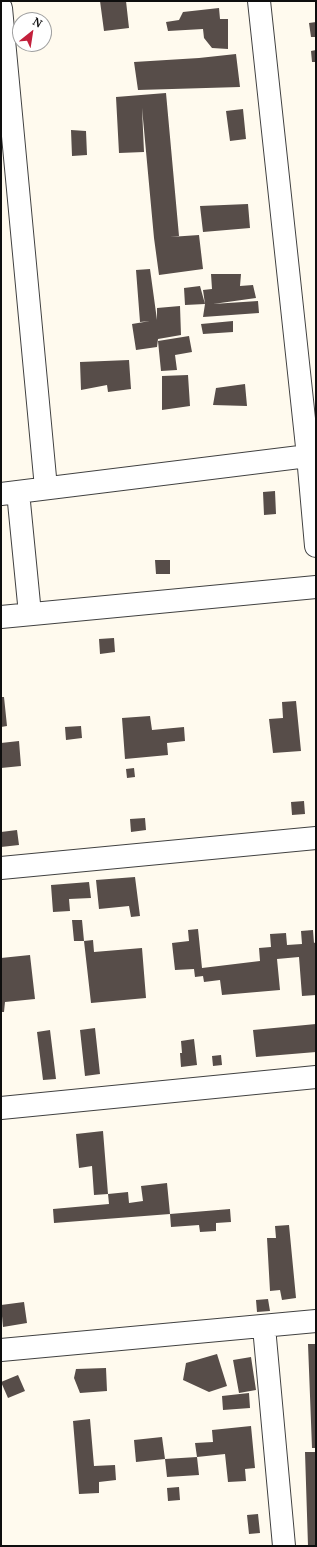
<!DOCTYPE html>
<html>
<head>
<meta charset="utf-8">
<style>
  body { margin:0 }
  #map { position:relative; width:317px; height:1547px; overflow:hidden; background:#fffaee; font-family:"Noto Serif",serif }
  canvas { display:block }
  .frame { position:absolute; inset:0; border:2px solid #0e0e0e; pointer-events:none }
  .north { position:absolute; left:12px; top:12px; width:40px; height:40px; box-sizing:border-box; background:#fff; border:1px solid #9f9f9f; border-radius:50%; rotate:30deg; font-size:11px; font-weight:700; line-height:16px; text-align:center; color:#0e0e0e }
  .north::after { content:''; display:block; margin:auto; width:14px; height:18px; background:#c3203c; clip-path:polygon(50% 0,100% 100%,50% 72%,0 100%) }
</style>
</head>
<body>
<div id="map">
<canvas width="317" height="1547"></canvas>
<div class="frame"></div>
<div class="north">N</div>
</div>
<script>
const ctx = document.querySelector('canvas').getContext('2d');
ctx.lineJoin = 'round';
function fillPath(path, color) { ctx.fillStyle = color; ctx.fill(path, 'evenodd'); }
const poly = rows => new Path2D(rows.map(r => 'M' + r).join(''));
function stroke(path, color, width, dash) { ctx.strokeStyle = color; ctx.lineWidth = width; ctx.lineCap = dash ? 'butt' : 'round'; ctx.setLineDash(dash || []); ctx.stroke(path); }
fillPath(poly([
  [100,1,126,1,129,28,104,31],
  [219,8,220,19,228,19,228,49,212,48,204,38,203,29,168,31,166,22,179,20,183,12],
  [316,22,316,37,311,37,309,23],
  [316,50,316,62,312,62,311,51],
  [236,54,240,87,138,90,134,62,199,58],
  [166,93,179,236,170,237,199,235,203,269,159,275,154,238,142,108,144,152,119,153,116,97],
  [243,109,246,139,230,141,226,111],
  [71,130,86,131,87,155,72,156],
  [248,204,250,228,203,232,200,206],
  [150,269,157,320,157,308,180,306,181,335,158,339,157,347,136,350,132,324,150,321,140,322,136,270],
  [211,274,241,274,240,286,253,285,256,298,213,304,258,301,259,313,203,317,205,304,185,305,184,288,200,286,205,304,203,290,212,289],
  [233,321,233,332,203,334,201,324],
  [189,336,192,352,175,355,177,370,161,371,158,341],
  [129,360,131,389,108,392,107,385,81,390,80,362],
  [188,375,190,406,162,410,162,376],
  [245,384,247,406,213,405,216,388],
  [275,491,276,514,264,515,263,492],
  [155,560,170,560,170,574,156,574],
  [114,638,115,652,100,654,99,639],
  [1,697,4,697,7,726,1,727],
  [296,701,301,751,273,753,269,719,283,718,282,702],
  [150,716,152,730,184,727,185,741,167,743,168,755,125,759,122,718],
  [81,726,82,738,66,740,65,727],
  [19,741,21,766,1,768,1,743],
  [134,768,135,777,127,778,126,769],
  [304,801,305,814,292,815,291,802],
  [145,818,146,830,131,832,130,819],
  [17,830,19,845,1,847,1,832],
  [135,877,140,916,131,917,129,906,99,909,96,880],
  [89,882,91,898,69,899,70,911,53,912,51,885],
  [72,920,82,920,84,941,74,941],
  [198,929,202,968,260,961,259,948,271,947,270,934,286,933,287,945,302,944,301,931,313,930,314,943,316,942,316,995,302,996,299,957,277,959,280,990,222,995,220,980,204,982,203,976,195,977,194,969,175,970,172,943,189,941,188,930],
  [93,940,94,952,142,948,146,998,91,1003,84,941],
  [30,955,35,999,5,1002,4,1012,1,1012,1,958],
  [316,1024,316,1052,256,1057,253,1030],
  [95,1028,100,1074,85,1076,80,1030],
  [50,1030,56,1079,43,1080,37,1032],
  [194,1039,197,1065,181,1067,180,1053,182,1053,181,1041],
  [221,1055,222,1065,213,1066,212,1056],
  [103,1131,108,1194,94,1195,92,1166,79,1168,76,1134],
  [167,1183,170,1214,54,1223,53,1209,109,1204,108,1194,128,1192,129,1203,143,1201,141,1186],
  [230,1209,231,1222,216,1223,216,1231,200,1232,199,1225,171,1227,170,1214],
  [289,1225,296,1298,282,1300,280,1290,270,1291,267,1238,276,1238,275,1226],
  [268,1299,270,1311,257,1312,256,1300],
  [24,1302,27,1323,3,1327,1,1305],
  [308,1344,316,1344,316,1448,312,1448],
  [217,1354,227,1386,209,1392,183,1380,186,1363],
  [251,1357,256,1390,239,1393,233,1360],
  [106,1368,107,1391,80,1393,74,1378,76,1369],
  [18,1375,25,1391,8,1398,1,1382],
  [249,1393,250,1408,223,1410,222,1396],
  [90,1419,94,1466,115,1465,116,1480,99,1482,99,1493,79,1494,73,1421],
  [251,1426,255,1468,245,1469,246,1481,228,1482,225,1454,197,1457,195,1443,213,1442,212,1430],
  [162,1437,165,1459,136,1462,134,1440],
  [305,1452,316,1452,316,1545,313,1546,308,1546],
  [197,1457,199,1475,167,1477,165,1459],
  [179,1487,180,1500,168,1501,167,1488],
  [258,1514,260,1533,249,1534,247,1515]
]), '#574d49');
const minor = poly([
  [259,1,308,456,316,546],
  [1,8,46,488],
  [18,492,30,614],
  [1,494,316,455],
  [1,617,316,587],
  [1,868,316,838],
  [1,1108,316,1077],
  [264,1327,284,1546],
  [1,1350,316,1321]
]);
stroke(minor, '#414141', 24);
stroke(minor, '#fff', 22);
</script>
</body>
</html>
